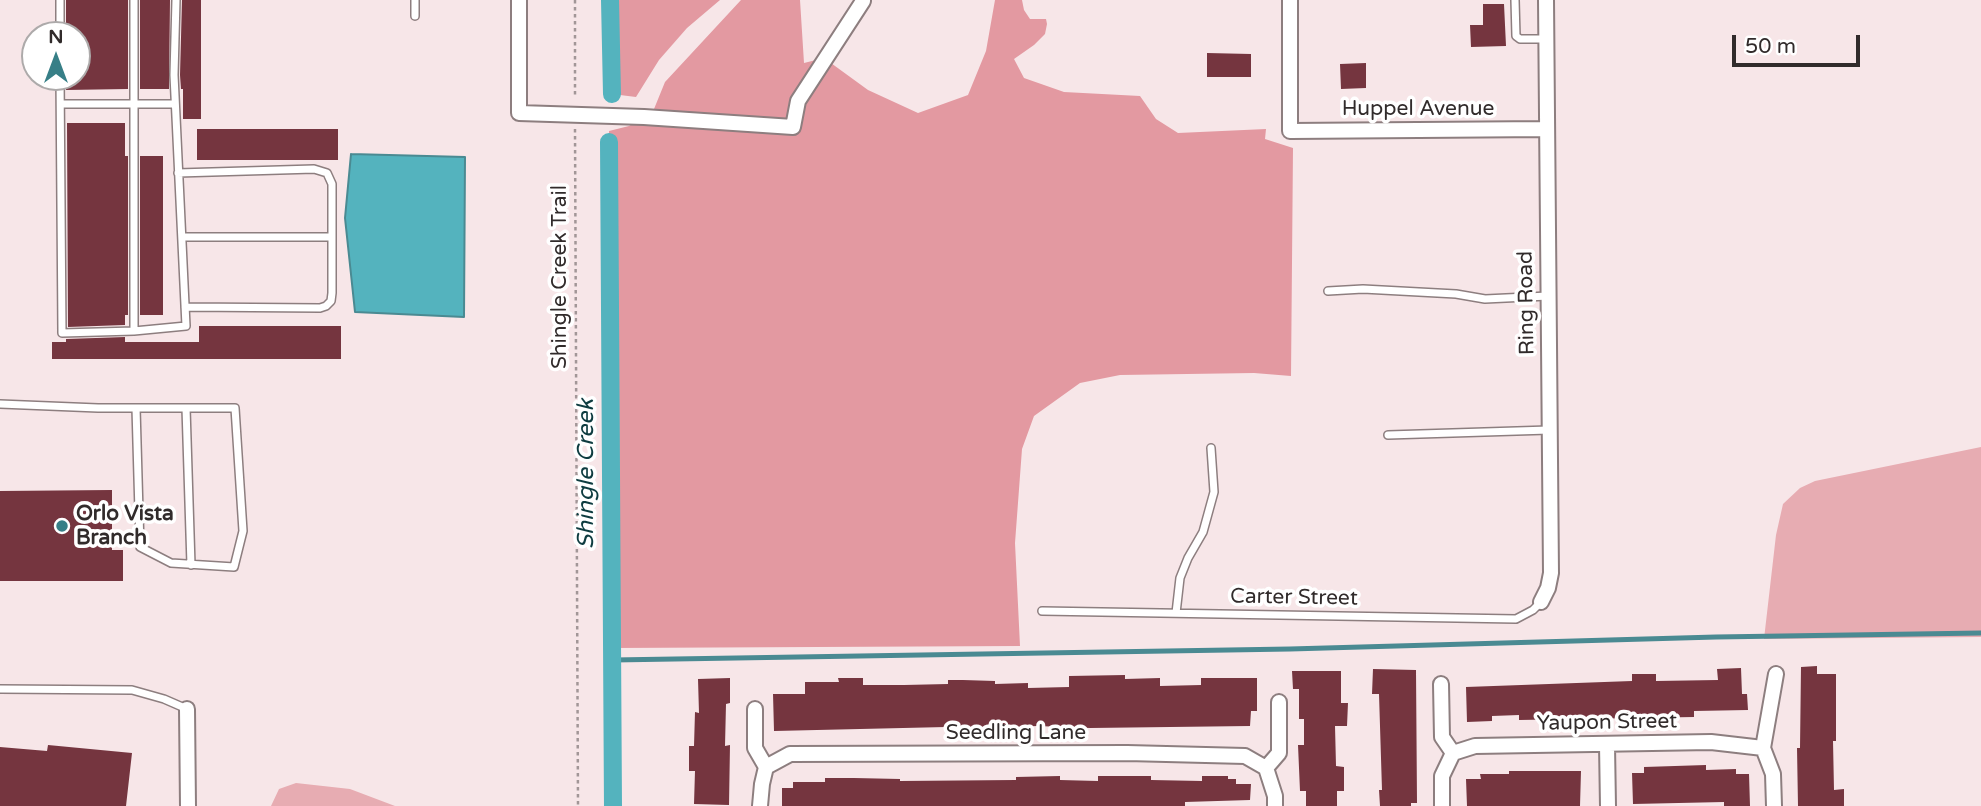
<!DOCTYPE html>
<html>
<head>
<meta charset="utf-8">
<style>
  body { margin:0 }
  #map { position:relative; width:1981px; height:806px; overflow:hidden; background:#f7e6e8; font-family:"Varela Round",sans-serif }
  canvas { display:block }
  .north { position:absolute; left:21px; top:21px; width:70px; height:70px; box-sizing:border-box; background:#fff; border:2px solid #adaaaa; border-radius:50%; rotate:0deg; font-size:19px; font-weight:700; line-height:28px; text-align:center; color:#312b2b }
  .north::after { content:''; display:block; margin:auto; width:24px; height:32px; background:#377f87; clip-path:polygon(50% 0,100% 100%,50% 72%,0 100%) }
  .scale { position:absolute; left:1732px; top:35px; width:128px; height:32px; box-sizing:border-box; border:4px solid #312b2b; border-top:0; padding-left:9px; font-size:21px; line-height:24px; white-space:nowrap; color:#312b2b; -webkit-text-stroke:5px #fff; paint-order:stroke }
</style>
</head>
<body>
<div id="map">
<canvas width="1981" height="806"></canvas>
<div class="north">N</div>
<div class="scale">50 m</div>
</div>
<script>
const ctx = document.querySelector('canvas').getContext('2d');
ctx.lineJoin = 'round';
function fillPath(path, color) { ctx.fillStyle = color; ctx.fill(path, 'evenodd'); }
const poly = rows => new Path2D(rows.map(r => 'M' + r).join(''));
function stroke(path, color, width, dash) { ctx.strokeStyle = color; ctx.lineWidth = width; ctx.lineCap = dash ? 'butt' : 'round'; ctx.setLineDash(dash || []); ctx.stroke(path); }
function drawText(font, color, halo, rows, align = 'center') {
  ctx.font = font + ' "Varela Round",sans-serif'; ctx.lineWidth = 7; ctx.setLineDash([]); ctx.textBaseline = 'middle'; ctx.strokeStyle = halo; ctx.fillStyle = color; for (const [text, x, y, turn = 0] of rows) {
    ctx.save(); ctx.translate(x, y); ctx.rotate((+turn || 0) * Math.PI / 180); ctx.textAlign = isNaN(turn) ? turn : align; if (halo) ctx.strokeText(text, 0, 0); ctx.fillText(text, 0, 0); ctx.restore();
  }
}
fillPath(poly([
  [1981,447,1981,637,1764,639,1776,535,1783,504,1800,488,1815,481],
  [296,783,350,789,395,806,271,806,279,789]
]), '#e7acb2');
fillPath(poly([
  [615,0,720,0,687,28,659,60,636,97,612,94],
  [741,0,800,0,804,63,824,58,868,90,918,113,968,95,986,51,995,0,1022,0,1024,10,1030,19,1046,19,1047,24,1045,34,1034,45,1014,59,1024,78,1064,92,1140,96,1156,119,1178,133,1266,129,1265,139,1293,148,1291,376,1254,373,1120,375,1080,383,1034,416,1022,449,1015,543,1020,646,613,648,609,131,629,126,654,109,665,82]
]), '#e399a1');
const water = poly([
  [351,154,465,157,464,317,355,312,345,218,351,154]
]);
fillPath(water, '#54b3be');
stroke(water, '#4a8a92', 2);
stroke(poly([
  [613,660,1290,649,1716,637,1981,633]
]), '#4a8a92', 5);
stroke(poly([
  [610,0,612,94],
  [609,142,613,806]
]), '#54b3be', 18);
fillPath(poly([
  [66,0,128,0,128,89,66,90,66,77,77,77,77,35,66,35],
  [140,0,170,0,169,89,140,89],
  [182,0,201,0,201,119,183,119,183,89,181,89,180,75],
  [1483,4,1504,4,1506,46,1471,47,1470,25,1483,25],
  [1207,53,1251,54,1251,77,1207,77],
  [1366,63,1366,88,1341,89,1340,64],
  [67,123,125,123,125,156,128,156,128,315,125,315,125,325,68,327],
  [197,129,338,129,338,160,197,160],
  [140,156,163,156,163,315,140,315],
  [199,326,341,326,341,359,52,359,52,342,66,342,66,339,125,337,125,342,199,342],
  [112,490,112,550,123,550,123,581,0,581,0,491],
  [1817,666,1817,674,1836,674,1836,741,1833,741,1834,790,1844,789,1844,806,1798,806,1797,748,1800,748,1801,667],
  [1741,668,1742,694,1747,694,1748,710,1694,711,1694,717,1519,720,1519,715,1492,716,1492,721,1467,722,1466,687,1632,681,1632,674,1656,674,1656,681,1718,680,1717,669],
  [1373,669,1416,670,1417,803,1411,803,1411,806,1380,806,1379,790,1382,790,1379,694,1372,694],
  [1292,671,1341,671,1341,703,1348,703,1347,726,1335,726,1336,766,1344,767,1344,791,1337,791,1337,806,1306,806,1306,791,1300,791,1298,745,1304,745,1304,719,1299,719,1299,689,1293,689],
  [1125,675,1125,679,1160,678,1160,686,1201,685,1201,678,1257,678,1257,711,1251,711,1250,726,1090,728,1037,726,980,729,946,727,774,731,773,694,805,694,805,682,839,682,838,678,863,678,863,685,904,685,948,684,948,680,963,680,995,681,995,684,1028,683,1028,688,1069,687,1069,676],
  [730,678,730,703,726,704,725,746,730,745,729,805,694,804,695,771,689,771,689,746,694,746,695,712,699,713,698,679],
  [48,745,132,753,126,806,0,806,0,747,47,751],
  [1706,765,1706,770,1736,769,1736,774,1749,774,1750,806,1724,806,1724,802,1633,804,1632,773,1644,773,1644,767],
  [1509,771,1581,771,1580,806,1467,806,1466,779,1481,779,1480,774,1509,774],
  [1060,776,1060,780,1098,781,1098,776,1151,776,1151,780,1202,781,1202,776,1228,776,1228,779,1236,779,1236,784,1251,784,1250,800,1185,802,1185,806,782,806,782,788,793,788,793,782,825,782,825,778,854,778,900,779,900,781,1016,780,1016,777]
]), '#75353f');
const service = poly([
  [60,0,60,35],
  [134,0,134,331],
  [415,0,415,16],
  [1515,0,1516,36,1520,39,1546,39],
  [60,77,62,333,134,331,186,326,174,75,176,0],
  [61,104,175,104],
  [178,173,314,169,327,173,332,184,332,293,331,301,326,306,320,308,185,307],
  [182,237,332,237],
  [1328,291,1363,289,1456,294,1485,299,1548,296],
  [0,404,98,408,235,408,243,531,234,567,171,563,140,547,136,408],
  [186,408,191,565],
  [1388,435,1549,430],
  [1042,611,1516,619,1533,610,1541,602],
  [1176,613,1180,578,1188,558,1203,532,1214,492,1211,448],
  [0,689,132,690,164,699,187,709]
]);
const minor = poly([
  [519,0,519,113,644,117,793,127,798,101,863,1],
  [1290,0,1290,131,1546,129],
  [1541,602,1548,588,1551,573,1546,0],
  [1441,684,1442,737,1453,753,1442,776,1442,806],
  [187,709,188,806],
  [755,709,755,748,766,767,762,784,760,806],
  [1607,745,1608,806],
  [1453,753,1475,746,1711,742,1763,748],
  [766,767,790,754,1127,753,1245,756,1266,768],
  [1266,768,1279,753,1279,702],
  [1266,768,1275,796,1275,806],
  [1774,806,1773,774,1763,748,1776,674]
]);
stroke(service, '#8d7e7f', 10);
stroke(minor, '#8d7e7f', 18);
stroke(poly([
  [575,0,575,98],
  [575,129,578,806]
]), '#a29697', 2.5, [3.5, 3.5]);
stroke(service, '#fff', 7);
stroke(minor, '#fff', 14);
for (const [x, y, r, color] of [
  [62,526,7,"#377f87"]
]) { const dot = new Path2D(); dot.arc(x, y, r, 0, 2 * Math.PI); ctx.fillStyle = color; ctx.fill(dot); stroke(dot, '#fff', 2.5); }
drawText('21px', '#312b2b', '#fff', [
  ["Huppel Avenue",1418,109],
  ["Shingle Creek Trail",560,277,-90],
  ["Ring Road",1527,303,-91],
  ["Carter Street",1294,598,1],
  ["Yaupon Street",1607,723,-1],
  ["Seedling Lane",1016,733]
]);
drawText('bold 21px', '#312b2b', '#fff', [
  ["Orlo Vista",76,514],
  ["Branch",76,538]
], 'left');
drawText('italic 23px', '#0e3c40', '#fff', [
  ["Shingle Creek",587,474,-90]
]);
</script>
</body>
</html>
